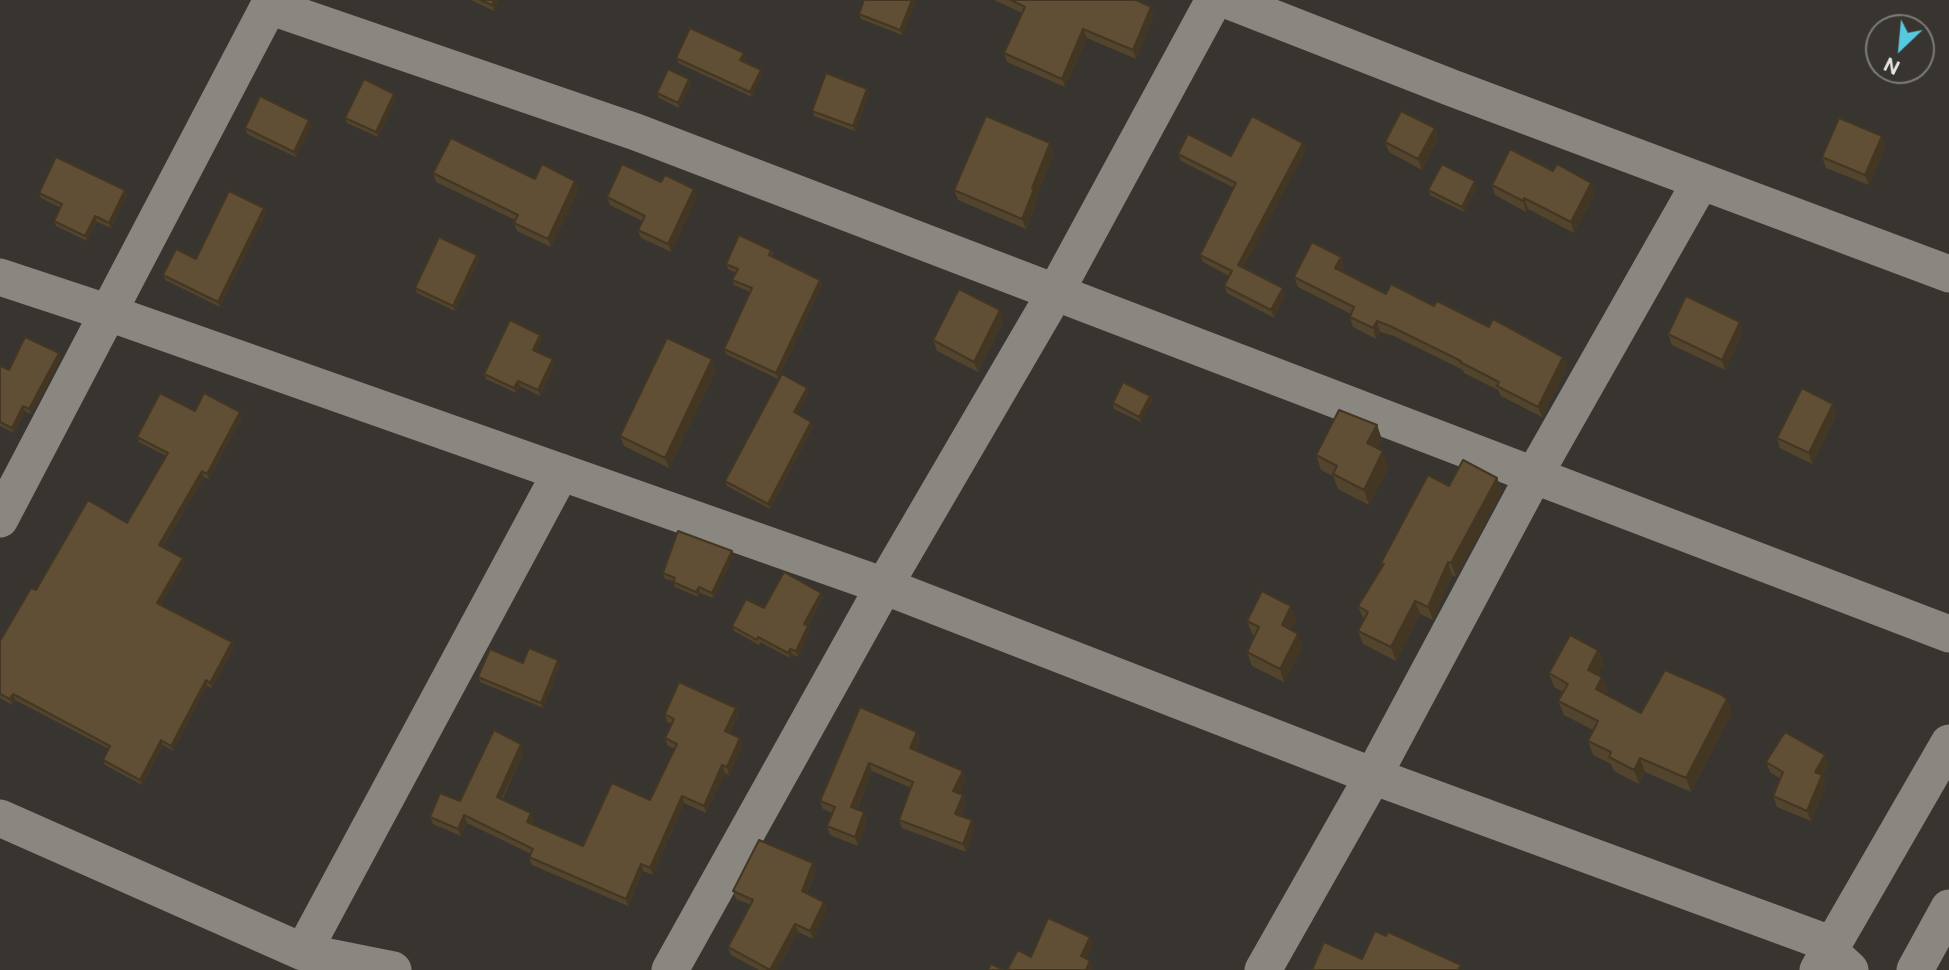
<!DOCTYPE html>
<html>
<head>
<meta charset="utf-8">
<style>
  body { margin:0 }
  #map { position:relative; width:1949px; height:970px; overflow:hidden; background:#383530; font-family:"Public Sans",sans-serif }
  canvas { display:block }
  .north { position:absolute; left:1865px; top:14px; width:70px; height:70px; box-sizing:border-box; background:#383530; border:2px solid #7e7c77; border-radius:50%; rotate:206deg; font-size:19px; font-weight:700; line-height:28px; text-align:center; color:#e8e6e2 }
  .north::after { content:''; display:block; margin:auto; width:24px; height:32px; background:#56c9e1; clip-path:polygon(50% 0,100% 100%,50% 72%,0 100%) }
</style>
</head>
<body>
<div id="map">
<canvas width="1949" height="970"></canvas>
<div class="north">N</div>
</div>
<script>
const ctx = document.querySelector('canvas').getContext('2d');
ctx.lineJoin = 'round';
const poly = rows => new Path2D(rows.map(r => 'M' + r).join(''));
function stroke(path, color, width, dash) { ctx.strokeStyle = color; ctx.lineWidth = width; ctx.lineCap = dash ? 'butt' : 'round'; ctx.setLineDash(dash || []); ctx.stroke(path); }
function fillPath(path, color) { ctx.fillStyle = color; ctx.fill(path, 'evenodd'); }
stroke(poly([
  [1227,0,1452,88,1949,274],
  [269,6,636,132,1949,634],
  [0,277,109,313,884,586,1373,776,1817,939,1850,970],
  [0,519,272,0],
  [0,818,303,952,393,970],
  [303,952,561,472],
  [670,970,884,586,1055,293,1214,0],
  [1263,970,1373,776,1533,477,1701,181],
  [1818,970,1949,743],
  [1915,970,1949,908]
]), '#8a8680', 37);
fillPath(poly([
  [471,0,499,0,494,11],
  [916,0,902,35,861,19,859,14],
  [994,0,1136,0,1154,15,1136,59,1087,38,1065,87,1007,62,1004,53,1022,13],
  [744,53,746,58,744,62,761,70,762,75,752,97,678,63,676,58],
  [689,79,691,85,679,108,659,98,657,93],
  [867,89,869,94,855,131,814,116,812,111],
  [396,99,378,137,347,123,345,118],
  [311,126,296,157,247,134,245,128],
  [1435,128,1438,138,1422,170,1389,152,1385,142],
  [1050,143,1054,154,1037,195,1038,199,1026,229,958,200,954,190],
  [1886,146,1869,185,1826,168,1822,157],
  [1306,150,1243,268,1285,295,1274,318,1227,293,1224,286,1229,276,1203,262,1200,255,1234,188,1181,161,1178,154,1231,156],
  [433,173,535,179,579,189,551,247,517,231,514,223,515,220,436,182],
  [1475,181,1477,186,1464,212,1430,195,1428,190],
  [661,182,697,197,671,252,641,238,638,230,642,221,610,205,607,197],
  [1492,185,1595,193,1574,233,1528,209,1526,212,1495,195],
  [125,190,127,195,111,228,97,222,87,241,56,226,54,221,61,208,41,198,39,193],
  [264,208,266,213,220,307,165,280,163,275,196,259],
  [771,250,773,256,773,257,822,285,778,379,726,354,724,349,750,292,734,285,732,280,736,273,728,269,726,264],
  [477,255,479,260,455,311,417,293,415,288],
  [1341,257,1344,267,1342,271,1386,294,1434,306,1489,327,1563,357,1567,367,1542,417,1501,396,1498,390,1464,373,1463,370,1394,336,1380,332,1376,339,1353,327,1350,317,1351,314,1298,287,1294,277],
  [1004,320,978,372,937,351,933,340],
  [1743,332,1725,370,1672,345,1668,334],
  [540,335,542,340,536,351,555,365,540,396,520,386,516,393,486,379,484,374],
  [59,353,61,358,31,414,25,411,14,433,0,426,0,368,9,370],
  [712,359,716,370,669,468,624,446,620,436],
  [807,388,809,393,797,414,811,422,813,427,770,509,727,486,725,481],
  [1150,396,1152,401,1141,422,1114,409,1113,403],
  [195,411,242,417,209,479,204,477,163,547,185,563,160,605,232,642,234,648,212,688,207,686,173,751,163,745,142,785,105,765,103,760,109,749,15,700,12,705,0,698,0,641,36,590,127,523,166,456,139,442,137,437],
  [1837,414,1812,464,1780,448,1777,438],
  [1377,425,1382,440,1378,448,1389,466,1369,505,1338,489,1333,476,1321,470,1316,455],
  [1497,478,1502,491,1456,577,1452,575,1433,620,1420,614,1396,661,1363,644,1358,631,1364,620,1358,606,1382,566,1381,563,1449,486],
  [734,556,713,598,700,593,698,597,675,587,673,581,665,579,663,573],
  [821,593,823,598,808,626,810,631,798,657,792,654,790,658,760,642,759,645,734,631,732,626,764,608],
  [1296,620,1291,630,1303,647,1284,682,1252,666,1247,652,1255,636,1252,634,1247,621],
  [1598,650,1604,664,1598,675,1602,677,1608,691,1606,694,1641,713,1727,699,1732,713,1691,792,1645,772,1639,784,1614,771,1611,764,1593,755,1588,741,1593,730,1564,715,1558,701,1563,692,1554,687,1549,673],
  [523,663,560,665,543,708,480,682,478,677],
  [860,707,917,732,920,740,916,750,966,779,959,794,966,804,961,816,975,828,966,852,902,828,899,820,911,788,872,771,857,809,864,812,867,820,858,846,830,835,827,826,832,813,823,809,820,801],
  [736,708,739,715,730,733,740,738,743,745,729,775,725,773,706,813,684,803,653,875,643,871,628,906,532,865,529,857,531,854,467,823,461,836,433,824,430,817,460,801,524,751,502,800,531,813,534,820,532,824,583,846,650,800,675,749,668,746,665,738,672,724,667,722,665,714],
  [1825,755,1828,765,1822,775,1826,785,1811,821,1777,807,1773,796,1781,779,1770,772,1766,762],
  [813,863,816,871,807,893,824,902,827,909,813,939,798,932,777,970,759,970,731,955,728,947,751,905,736,899,733,891]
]), '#53442d');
fillPath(poly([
  [494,0,499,0,494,11,492,5],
  [912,0,916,0,902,35,900,30],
  [1151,7,1154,15,1136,59,1133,50],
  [1083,29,1087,38,1065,87,1062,79],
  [744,53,746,58,742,65,740,60],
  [761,70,762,75,752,97,750,92],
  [689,79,691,85,679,108,678,103],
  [867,89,869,94,855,131,853,126],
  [394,94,396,99,378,137,376,132],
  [309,120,311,126,296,157,294,152],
  [1435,128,1438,138,1422,170,1418,159],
  [1882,136,1886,146,1869,185,1865,175],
  [1050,143,1054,154,1037,195,1038,199,1026,229,1022,219,1032,188],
  [1303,143,1306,150,1241,273,1238,265],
  [575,181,579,189,551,247,548,239],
  [1475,181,1477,186,1464,212,1462,207],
  [1591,183,1595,193,1574,233,1571,222],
  [694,189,697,197,671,252,668,244],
  [125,190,127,195,111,228,109,223],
  [1524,198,1528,209,1526,212,1523,201],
  [264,208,266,213,220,307,218,302],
  [95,216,97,222,87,241,85,236],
  [477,255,479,260,455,311,453,306],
  [1341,257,1344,267,1339,278,1335,268],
  [820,280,822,285,778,379,776,373],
  [1283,288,1285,295,1274,318,1271,310],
  [1000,310,1004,320,978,372,974,362],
  [1377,321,1380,332,1376,339,1373,328],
  [1740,322,1743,332,1725,370,1722,360],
  [540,335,542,340,535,355,533,350],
  [59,353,61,358,31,414,29,409],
  [1563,357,1567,367,1542,417,1538,407],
  [553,359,555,365,540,396,538,390],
  [712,359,716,370,669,468,665,458],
  [518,381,520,386,516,393,514,388],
  [807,388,809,393,796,417,794,412],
  [1150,396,1152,401,1141,422,1139,417],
  [1833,404,1837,414,1812,464,1809,453],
  [23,406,25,411,14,433,12,428],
  [240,412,242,417,209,479,207,474],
  [811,422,813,427,770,509,768,504],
  [1377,425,1382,440,1373,458,1367,443],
  [1383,451,1389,466,1369,505,1364,490],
  [202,471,204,477,161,550,159,545],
  [1497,478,1502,491,1456,577,1451,563],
  [732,551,734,556,713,598,712,593],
  [183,558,185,563,159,608,157,603],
  [1448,562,1452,575,1433,620,1428,607],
  [699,587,700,593,698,597,696,592],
  [821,593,823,598,806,629,804,624],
  [1415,601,1420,614,1396,661,1391,647],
  [1291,606,1296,620,1287,639,1282,625],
  [808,626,810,631,798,657,796,651],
  [1298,634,1303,647,1284,682,1280,669],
  [232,642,234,648,212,688,210,683],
  [790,649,792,654,790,658,788,653],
  [1598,650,1604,664,1593,684,1588,670],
  [558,660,560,665,543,708,541,703],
  [1602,677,1608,691,1601,703,1596,689],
  [206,680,207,686,173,751,171,746],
  [13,694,15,700,12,705,10,699],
  [1727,699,1732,713,1691,792,1686,778],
  [736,708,739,715,728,738,725,731],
  [917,732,920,740,913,756,910,748],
  [740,738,743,745,729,775,727,767],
  [161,740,163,745,142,785,140,780],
  [521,744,524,751,499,804,497,797],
  [1825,755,1828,765,1822,775,1826,785,1811,821,1807,811,1815,772],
  [1640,758,1645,772,1639,784,1634,770],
  [869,763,872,771,854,815,851,807],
  [722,765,725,773,706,813,704,806],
  [963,771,966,779,956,800,953,791],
  [963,795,966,804,958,822,955,814],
  [682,796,684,803,653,875,650,868],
  [864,812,867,820,858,846,855,837],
  [531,813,534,820,530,829,527,822],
  [464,815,467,823,461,836,458,829],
  [972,820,975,828,966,852,963,844],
  [813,863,816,871,804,899,802,891],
  [641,864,643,871,628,906,626,899],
  [824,902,827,909,813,939,810,931],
  [795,924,798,932,777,970,770,970],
  [1090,937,1093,945,1084,965,1081,956],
  [1090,961,1093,970,1086,970]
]), '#433724');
const building = poly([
  [480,0,494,0,492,5,480,0],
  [864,0,912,0,900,30,859,14,864,0],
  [1011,0,1136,0,1151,7,1133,50,1083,29,1062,79,1004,53,1025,7,1011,0],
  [690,28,744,53,740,60,761,70,750,92,676,58,690,28],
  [668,69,689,79,678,103,657,93,668,69],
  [826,73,867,89,853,126,812,111,826,73],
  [364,79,394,94,376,132,345,118,364,79],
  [260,96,309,120,294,152,245,128,260,96],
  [1401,111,1435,128,1418,159,1385,142,1401,111],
  [986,116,1050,143,1032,188,1034,189,1022,219,954,190,986,116],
  [1252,116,1303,143,1238,265,1283,288,1271,310,1224,286,1232,271,1200,255,1236,183,1178,154,1188,134,1231,156,1252,116],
  [1839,118,1882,136,1865,175,1822,157,1839,118],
  [451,138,535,179,542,164,575,181,548,239,514,223,518,215,433,173,451,138],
  [1510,149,1553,171,1557,164,1591,183,1571,222,1524,198,1523,201,1492,185,1510,149],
  [56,157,125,190,109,223,95,216,85,236,54,221,62,204,39,193,56,157],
  [622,164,661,182,665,175,694,189,668,244,638,230,645,216,607,197,622,164],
  [1442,164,1475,181,1462,207,1428,190,1442,164],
  [229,191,264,208,218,302,163,275,176,249,196,259,229,191],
  [739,235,771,250,769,255,820,280,776,373,724,349,752,288,732,280,738,269,726,264,739,235],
  [439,237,477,255,453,306,415,288,439,237],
  [1312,242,1341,257,1335,268,1386,294,1391,284,1434,306,1437,301,1489,327,1493,319,1563,357,1538,407,1497,386,1499,382,1460,362,1461,361,1390,326,1377,321,1373,328,1350,317,1354,307,1294,277,1312,242],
  [959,289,1000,310,974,362,933,340,959,289],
  [1686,296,1740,322,1722,360,1668,334,1686,296],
  [510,320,540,335,533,350,553,359,538,390,518,381,514,388,484,374,510,320],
  [25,337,59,353,29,409,23,406,12,428,0,422,0,368,1,366,9,370,25,337],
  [667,338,712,359,665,458,620,436,667,338],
  [782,374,807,388,794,412,811,422,768,504,725,481,782,374],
  [1123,382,1150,396,1139,417,1113,403,1123,382],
  [1802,388,1833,404,1809,453,1777,438,1802,388],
  [160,393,195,411,204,393,240,412,207,474,202,471,159,545,183,558,157,603,232,642,210,683,206,680,171,746,161,740,140,780,103,760,110,746,13,694,10,699,0,694,0,641,31,588,36,590,88,500,127,523,168,453,137,437,160,393],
  [1339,410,1377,425,1367,443,1383,451,1364,490,1333,474,1337,466,1316,455,1339,410],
  [1463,460,1497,478,1451,563,1448,562,1428,607,1415,601,1391,647,1358,631,1368,612,1358,606,1384,564,1381,563,1428,475,1449,486,1463,460],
  [678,531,732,551,712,593,699,587,696,592,673,582,675,578,663,573,678,531],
  [784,572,821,593,804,624,808,626,796,651,790,649,788,653,758,637,757,640,732,626,746,599,764,608,784,572],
  [1262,591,1291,606,1282,625,1298,634,1280,669,1247,652,1259,627,1247,621,1262,591],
  [1570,635,1598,650,1588,670,1602,677,1596,689,1641,713,1665,670,1720,694,1727,699,1686,778,1640,758,1634,770,1609,757,1611,752,1588,741,1598,721,1558,701,1568,684,1549,673,1570,635],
  [529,648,558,660,541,703,478,677,490,649,523,663,529,648],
  [679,682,736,708,725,731,740,738,727,767,722,765,704,806,682,796,650,868,641,864,626,899,529,857,533,849,464,815,458,829,430,817,440,793,460,801,494,730,521,744,497,797,531,813,527,822,583,846,612,783,650,800,677,744,665,738,674,719,665,714,679,682],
  [860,707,917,732,910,748,963,771,953,791,963,795,955,814,972,820,963,844,899,820,913,782,869,763,851,807,864,812,855,837,827,826,835,807,820,801,860,707],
  [1785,732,1825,755,1815,772,1822,775,1807,811,1773,796,1783,772,1766,762,1785,732],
  [759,840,813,863,802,891,824,902,810,931,795,924,770,970,728,947,753,900,733,891,759,840],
  [1048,918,1090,937,1081,956,1090,961,1086,970,1007,970,1018,950,1031,957,1048,918],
  [1375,931,1386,936,1388,932,1461,965,1458,970,1312,970,1324,942,1362,959,1375,931],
  [991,964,1004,970,988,970,991,964]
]);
fillPath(building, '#604f34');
stroke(building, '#433724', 2);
</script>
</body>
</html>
